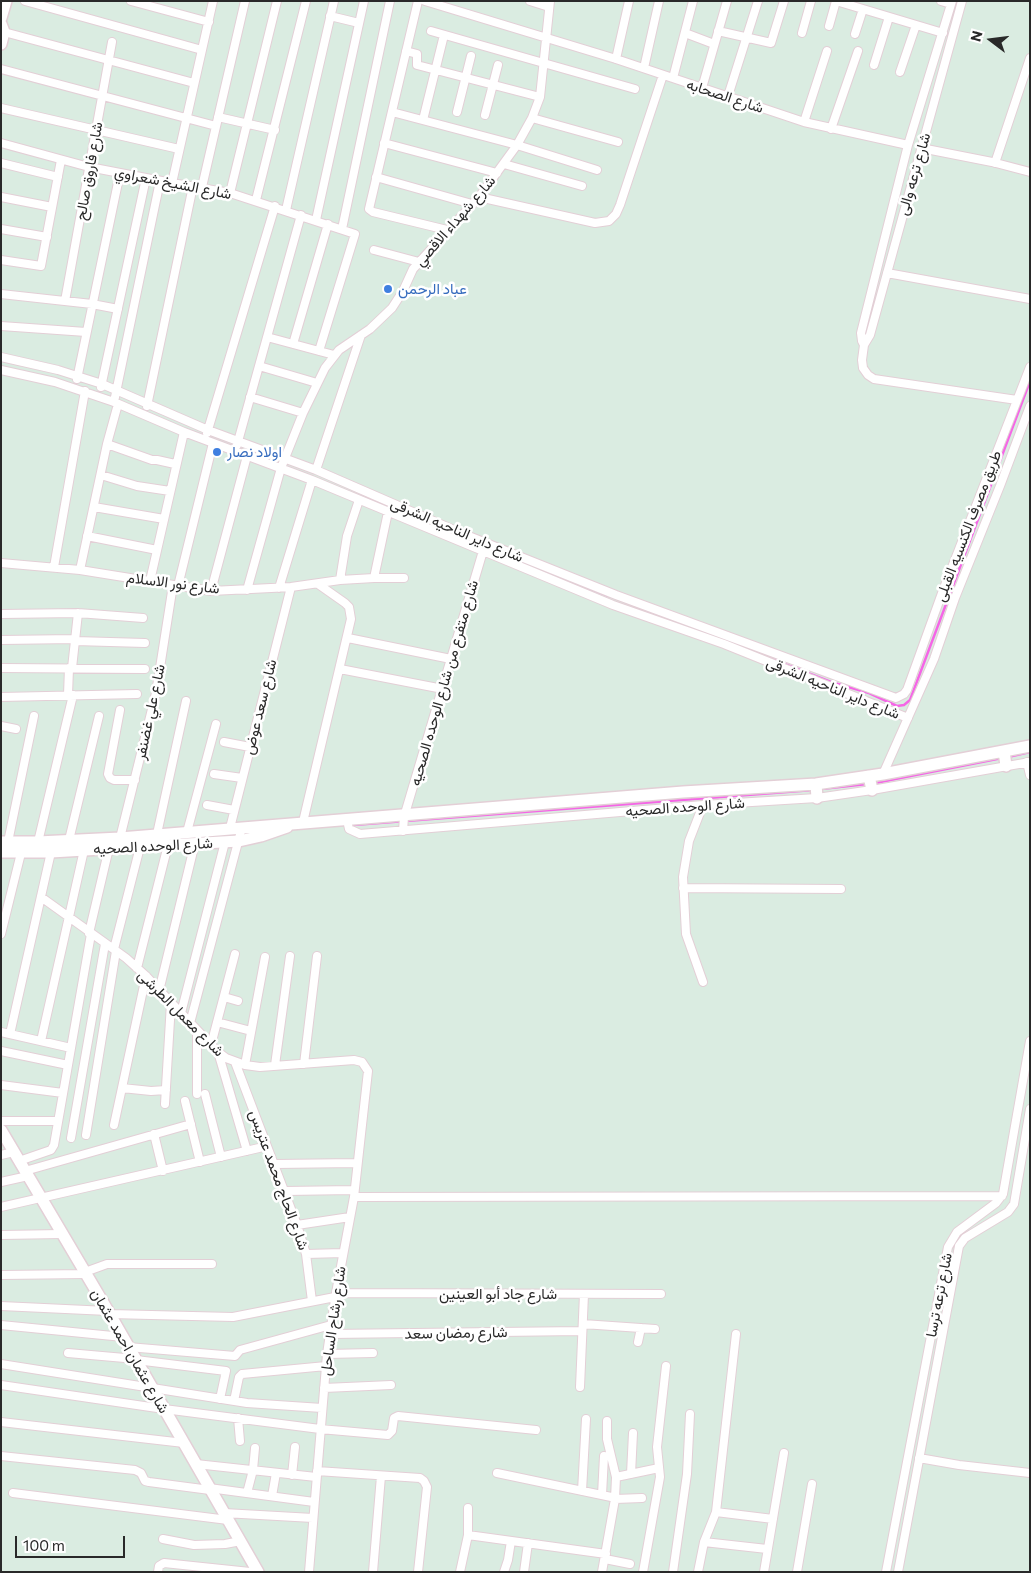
<!DOCTYPE html>
<html>
<head>
<meta charset="utf-8">
<style>
  body { margin:0 }
  #map { position:relative; width:1031px; height:1573px; overflow:hidden; background:#daece1; font-family:Commissioner,sans-serif }
  canvas { display:block }
  .frame { position:absolute; inset:0; border:2px solid #292929; pointer-events:none }
  .north { position:absolute; left:966px; top:15px; width:50px; height:50px; -webkit-text-stroke:4px #fff; paint-order:stroke; rotate:285deg; font-size:14px; font-weight:700; line-height:20px; text-align:center; color:#292929 }
  .north::after { content:''; display:block; margin:auto; width:18px; height:22px; background:#292929; clip-path:polygon(50% 0,100% 100%,50% 72%,0 100%) }
  .scale { position:absolute; left:15px; top:1536px; width:110px; height:22px; box-sizing:border-box; border:2px solid #292929; border-top:0; padding-left:6px; font-size:15px; line-height:18px; white-space:nowrap; color:#292929; -webkit-text-stroke:4px #fff; paint-order:stroke }
</style>
</head>
<body>
<div id="map">
<canvas width="1031" height="1573"></canvas>
<div class="frame"></div>
<div class="north">N</div>
<div class="scale">100 m</div>
</div>
<script>
const ctx = document.querySelector('canvas').getContext('2d');
ctx.lineJoin = 'round';
const poly = rows => new Path2D(rows.map(r => 'M' + r).join(''));
function stroke(path, color, width, dash) { ctx.strokeStyle = color; ctx.lineWidth = width; ctx.lineCap = dash ? 'butt' : 'round'; ctx.setLineDash(dash || []); ctx.stroke(path); }
function drawText(font, color, halo, rows, align = 'center') {
  ctx.font = font + ' Commissioner,Vazirmatn,sans-serif'; ctx.lineWidth = 5; ctx.setLineDash([]); ctx.textBaseline = 'middle'; ctx.strokeStyle = halo; ctx.fillStyle = color; for (const [text, x, y, turn = 0] of rows) {
    ctx.save(); ctx.translate(x, y); ctx.rotate((+turn || 0) * Math.PI / 180); ctx.textAlign = isNaN(turn) ? turn : align; if (halo) ctx.strokeText(text, 0, 0); ctx.fillText(text, 0, 0); ctx.restore();
  }
}
stroke(poly([
  [509,556,609,596],
  [658,615,831,682,869,693,897,706,904,705,910,700,1030,381],
  [1008,757,1030,752],
  [875,783,1002,758],
  [821,789,867,784],
  [353,825,813,790]
]), '#f566e6', 2.5);
const street = poly([
  [25,1,202,50],
  [131,1,209,22],
  [418,1,369,209,373,212,447,230],
  [425,1,616,59,804,122,908,145],
  [530,1,549,7],
  [836,1,943,33],
  [941,1,951,4],
  [952,1,908,145,861,333,862,341,864,345,862,360,863,368,868,375,874,379,1017,400],
  [330,16,359,23],
  [829,26,836,1],
  [431,31,635,89],
  [718,31,771,43,784,1],
  [4,32,194,83],
  [685,33,714,44],
  [802,33,811,1],
  [855,34,863,9],
  [406,51,417,54,417,65,540,97],
  [616,59,629,1],
  [874,65,889,17],
  [644,68,659,1],
  [1,69,216,126],
  [900,72,916,25],
  [673,78,693,1],
  [702,88,727,1],
  [728,96,758,1],
  [1,108,179,149],
  [392,112,517,145,597,170],
  [457,112,471,56],
  [485,115,498,65],
  [218,117,275,130],
  [532,118,618,142],
  [423,120,444,35],
  [804,122,827,51],
  [831,129,858,51],
  [1,143,89,167,172,183,230,193,355,234,319,351],
  [384,143,497,173],
  [921,148,992,162,1030,172],
  [1,163,58,177],
  [995,163,1030,58],
  [504,164,582,186],
  [376,177,472,204],
  [172,183,213,1],
  [202,187,245,1],
  [230,193,277,1],
  [1,197,52,207],
  [479,197,595,223,609,221,616,214,620,205,663,75],
  [256,200,306,1],
  [286,210,334,1],
  [316,220,364,1],
  [1,229,47,237],
  [342,229,390,1],
  [374,250,419,262],
  [1,260,41,266,61,160],
  [887,273,1030,299],
  [1,294,92,304,118,309],
  [65,301,112,42],
  [1,326,86,332],
  [267,337,334,355],
  [293,344,328,224],
  [864,345,870,335,962,1],
  [1,357,58,370,102,384,208,430,316,470,461,533,616,595,896,698,904,694,907,690,942,593,1030,367],
  [259,366,317,383],
  [1,370,55,382,114,402,184,432,312,480,613,605,724,644,908,718],
  [77,379,120,173],
  [101,387,146,178],
  [250,397,303,413],
  [114,402,160,181],
  [147,406,193,186],
  [207,433,275,206],
  [107,444,152,460,157,460,175,464],
  [237,445,301,215],
  [316,470,361,335],
  [101,475,137,486,170,491],
  [94,507,164,519],
  [87,536,157,550],
  [1,563,80,570,211,591,291,587,340,580,374,578,404,578],
  [54,567,85,391],
  [80,570,107,444,118,404],
  [374,578,388,512],
  [340,580,347,536,359,500],
  [150,581,184,432],
  [178,586,213,443],
  [279,588,312,480],
  [247,590,281,468,303,413,325,368,339,350,370,329,392,308,403,291,413,269,479,197,517,145,532,118,540,97,550,1],
  [211,591,247,456],
  [1,614,78,613,143,618],
  [348,638,451,659],
  [1,640,75,639],
  [75,641,145,643],
  [1,668,145,669],
  [72,668,78,613],
  [340,669,443,689],
  [68,695,69,668],
  [1,697,137,694],
  [120,710,108,774,110,778,114,780,135,780],
  [1,726,16,729],
  [224,742,250,747],
  [1027,762,1030,775],
  [214,774,242,778],
  [883,774,934,659,955,598,1000,486,1030,406],
  [207,805,234,810],
  [703,805,689,841,683,877,686,934,703,982],
  [347,820,349,829,360,834,703,805,817,798,872,790,1030,762],
  [303,822,351,619,349,607,345,603,318,584],
  [230,828,291,587],
  [403,831,404,817,483,551],
  [187,832,216,724],
  [157,834,186,701],
  [120,838,156,693,173,585],
  [69,840,99,716],
  [8,842,34,716],
  [38,842,73,695],
  [683,888,841,889],
  [41,897,126,958,146,976,218,1052,226,1058,245,1065,260,1067,354,1060,362,1062,368,1071,354,1197,336,1293,327,1354,309,1572],
  [89,933,109,848],
  [1,934,22,849],
  [114,949,140,847],
  [137,968,168,845],
  [159,991,195,843],
  [224,997,238,1001],
  [181,1013,225,842],
  [217,1022,251,1031],
  [190,1023,242,827],
  [1,1032,71,1048],
  [10,1034,51,852],
  [41,1041,84,850],
  [211,1045,235,954],
  [1,1051,68,1065],
  [218,1052,247,1151],
  [235,1062,297,1225,306,1254,312,1301],
  [304,1064,317,956],
  [245,1065,265,957],
  [275,1065,290,956],
  [1,1085,63,1093],
  [122,1088,151,1091,166,1090],
  [197,1094,197,1030],
  [205,1094,221,1157],
  [185,1101,200,1162],
  [165,1104,171,1003],
  [1,1121,58,1121],
  [114,1125,146,976],
  [154,1134,163,1171],
  [86,1135,116,951],
  [71,1138,105,944],
  [1,1155,14,1152],
  [19,1161,51,1150,54,1145,91,934],
  [275,1164,357,1163],
  [25,1171,191,1124],
  [1,1182,28,1176],
  [285,1191,354,1190],
  [354,1197,1002,1196],
  [1,1207,259,1148],
  [297,1225,350,1217],
  [1,1235,62,1234],
  [306,1254,343,1253],
  [85,1272,107,1264,212,1264],
  [1,1275,86,1274],
  [336,1293,661,1294],
  [1,1306,108,1311],
  [110,1314,233,1317,335,1297],
  [583,1324,655,1329],
  [1,1325,123,1337],
  [330,1334,582,1331],
  [638,1342,641,1328],
  [128,1347,235,1356,240,1350,331,1325],
  [68,1353,136,1359],
  [327,1354,373,1353],
  [136,1360,226,1371,220,1399],
  [1,1364,247,1403,322,1408],
  [1,1385,164,1409,320,1429,388,1435,392,1431,394,1418,398,1416,536,1430],
  [580,1387,584,1294],
  [324,1388,391,1385],
  [234,1401,239,1377,242,1374,326,1366],
  [238,1418,240,1441],
  [1,1422,184,1443],
  [1,1456,135,1470,141,1473,145,1481,149,1482,210,1490],
  [919,1458,959,1465,1030,1473],
  [196,1464,316,1477],
  [317,1471,420,1478,424,1481,427,1487,418,1572],
  [497,1473,616,1498],
  [631,1474,633,1433],
  [292,1475,295,1447],
  [616,1477,659,1468],
  [209,1488,314,1502],
  [582,1491,586,1419],
  [13,1493,228,1520],
  [247,1493,253,1470,255,1448],
  [602,1495,604,1456],
  [272,1496,276,1473],
  [615,1499,642,1498],
  [716,1512,773,1519],
  [224,1513,313,1518],
  [468,1535,606,1554],
  [163,1539,194,1545,225,1544,241,1541],
  [704,1542,767,1549],
  [605,1559,630,1564],
  [158,1572,159,1566,164,1563,250,1572],
  [373,1572,381,1476],
  [460,1572,468,1535,468,1508],
  [504,1572,508,1560,511,1541],
  [524,1572,528,1543],
  [602,1572,615,1499,616,1477,607,1439,607,1421],
  [643,1572,660,1477,657,1447,666,1366],
  [673,1572,687,1474,690,1414],
  [698,1572,704,1542,716,1512,736,1334],
  [764,1572,784,1453],
  [797,1572,812,1484],
  [886,1572,948,1247,957,1232,996,1203,1003,1194,1030,1041],
  [898,1572,959,1246,965,1238,1008,1212,1014,1204,1030,1109]
]);
const secondary = poly([
  [1,18,6,1],
  [1,24,4,32,1,44],
  [1004,751,1006,766],
  [869,776,872,790],
  [816,784,817,798],
  [1,842,38,842,120,838,683,792,816,784,883,774,1030,746],
  [1,852,51,852,239,841,261,836,287,827],
  [1,1130,108,1311,258,1572]
]);
stroke(street, '#e3cfd6', 10);
stroke(secondary, '#e3cfd6', 14);
stroke(street, '#fff', 8);
stroke(secondary, '#fff', 11);
for (const [x, y, r, color] of [
  [388,289,5,"#3f7fe0"],
  [217,452,5,"#3f7fe0"]
]) { const dot = new Path2D(); dot.arc(x, y, r, 0, 2 * Math.PI); ctx.fillStyle = color; ctx.fill(dot); stroke(dot, '#fff', 2); }
drawText('15px', '#292929', '#fff', [
  ["شارع الصحابه",725,96,18],
  ["شارع فاروق صالح",89,171,-80],
  ["شارع ترعه والى",914,174,-74],
  ["شارع الشيخ شعراوي",173,183,11],
  ["شارع شهداء الاقصي",455,221,-49],
  ["طريق مصرف الكنسيه القبلى",968,526,-69],
  ["شارع داير الناحيه الشرقى",457,530,23],
  ["شارع نور الاسلام",173,583,7],
  ["شارع متفرع من شارع الوحده الصحيه",444,683,-74],
  ["شارع داير الناحيه الشرقى",833,688,22],
  ["شارع سعد عوض",260,707,-76],
  ["شارع علي غضنفر",150,712,-78],
  ["شارع الوحده الصحيه",685,807,-4],
  ["شارع الوحده الصحيه",153,846,-3],
  ["شارع معمل الطرشى",181,1013,45],
  ["شارع الحاج محمد عتريس",279,1180,70],
  ["شارع جاد أبو العينين",498,1294],
  ["شارع ترعه ترسا",939,1295,-79],
  ["شارع رشاح الساحل",333,1321,-82],
  ["شارع رمضان سعد",456,1333,-1],
  ["شارع عثمان احمد عثمان",130,1351,60]
]);
drawText('15px', '#366cbe', '#fff', [
  ["عباد الرحمن",398,289],
  ["اولاد نصار",227,452]
], 'left');
</script>
</body>
</html>
